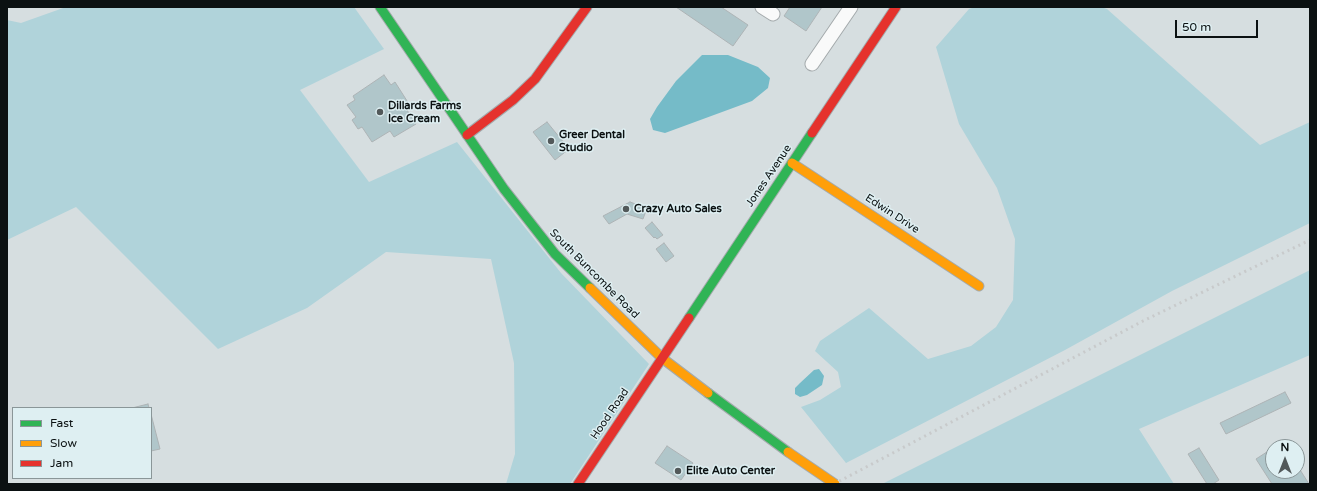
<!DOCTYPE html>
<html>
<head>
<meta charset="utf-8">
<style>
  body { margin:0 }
  #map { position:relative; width:1317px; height:491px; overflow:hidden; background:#d6dee0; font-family:"Varela Round",sans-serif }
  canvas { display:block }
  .frame { position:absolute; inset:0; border:8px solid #0b1112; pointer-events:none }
  .legend { position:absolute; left:12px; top:407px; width:140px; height:72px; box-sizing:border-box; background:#deeff2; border:1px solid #8a9698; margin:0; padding:5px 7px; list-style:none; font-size:12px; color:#0b1112 }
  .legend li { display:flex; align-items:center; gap:8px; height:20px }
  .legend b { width:20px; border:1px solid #8a9698 }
  .north { position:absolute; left:1265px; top:439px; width:40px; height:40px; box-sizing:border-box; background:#deeff2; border:1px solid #8a9698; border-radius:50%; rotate:0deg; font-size:11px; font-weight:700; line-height:16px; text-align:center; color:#0b1112 }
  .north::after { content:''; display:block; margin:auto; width:14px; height:18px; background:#52595a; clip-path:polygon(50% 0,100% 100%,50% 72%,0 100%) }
  .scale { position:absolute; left:1175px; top:20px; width:83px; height:18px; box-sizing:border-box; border:2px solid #0b1112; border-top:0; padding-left:5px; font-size:12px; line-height:14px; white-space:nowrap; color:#0b1112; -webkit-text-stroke:3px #deeff2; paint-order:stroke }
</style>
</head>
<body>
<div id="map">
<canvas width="1317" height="491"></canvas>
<div class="frame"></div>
<ul class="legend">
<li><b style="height:5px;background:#30b455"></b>Fast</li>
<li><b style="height:5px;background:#ff9f0a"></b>Slow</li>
<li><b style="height:5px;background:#e5322d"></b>Jam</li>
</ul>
<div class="north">N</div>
<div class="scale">50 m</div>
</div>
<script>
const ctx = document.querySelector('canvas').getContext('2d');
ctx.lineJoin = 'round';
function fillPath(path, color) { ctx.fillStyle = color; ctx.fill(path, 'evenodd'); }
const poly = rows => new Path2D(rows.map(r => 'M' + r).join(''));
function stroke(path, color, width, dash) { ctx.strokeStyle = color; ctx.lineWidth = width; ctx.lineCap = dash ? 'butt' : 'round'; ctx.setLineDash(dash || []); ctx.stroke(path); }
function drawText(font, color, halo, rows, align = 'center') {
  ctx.font = font + ' "Varela Round",sans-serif'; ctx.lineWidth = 3; ctx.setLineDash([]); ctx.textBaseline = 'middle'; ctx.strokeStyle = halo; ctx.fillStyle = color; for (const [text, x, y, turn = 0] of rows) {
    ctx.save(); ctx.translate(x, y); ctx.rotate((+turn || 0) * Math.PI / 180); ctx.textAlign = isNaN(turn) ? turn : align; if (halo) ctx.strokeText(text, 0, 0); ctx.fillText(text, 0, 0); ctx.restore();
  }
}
fillPath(poly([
  [66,7,354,7,384,49,300,90,369,182,457,142,561,273,649,364,570,484,506,484,515,454,514,363,491,259,386,252,307,308,218,349,76,207,7,240,7,20,21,23],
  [975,7,1101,7,1107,9,1260,145,1310,122,1310,223,1172,291,1065,350,846,463,801,407,820,400,841,387,838,372,815,351,820,341,869,308,928,359,971,346,996,327,1013,300,1015,239,997,188,959,124,936,47,969,9],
  [1310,270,1310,355,1139,429,1174,484,882,484]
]), '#b0d3da');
fillPath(poly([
  [702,55,728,55,758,67,770,78,768,88,752,101,665,133,653,130,650,119,657,107,676,81],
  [819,369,824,376,822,385,807,395,800,397,795,394,795,388,800,383,814,370]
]), '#75bbc8');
const building = poly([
  [676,7,721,7,748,25,733,46,676,7],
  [790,7,822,7,806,31,784,16,790,7],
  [384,75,391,85,395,82,409,104,405,107,416,124,394,137,390,131,372,142,362,127,358,129,352,120,356,117,347,105,355,100,353,96,384,75],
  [547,122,569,149,555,160,533,132,547,122],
  [630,202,647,208,643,219,627,214,609,224,603,216,630,202],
  [652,222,663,235,657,239,655,237,654,238,645,228,652,222],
  [664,243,674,256,666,262,656,249,664,243],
  [1285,392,1291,403,1226,434,1220,423,1285,392],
  [148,404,149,408,132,408,148,404],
  [151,414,160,449,151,451,151,414],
  [1282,442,1285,447,1275,447,1282,442],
  [667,446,693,463,681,480,655,463,667,446],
  [1199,448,1219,480,1213,484,1207,484,1188,454,1199,448],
  [1273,448,1273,471,1297,471,1297,465,1309,484,1272,484,1256,459,1273,448]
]);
fillPath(building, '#b0c6ca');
stroke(building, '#adb3b5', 1);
const street = poly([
  [762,7,773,14],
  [812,64,851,7]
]);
const fast = poly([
  [380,7,504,189,555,254,590,288],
  [689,318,812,133],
  [708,393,788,452]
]);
const slow = poly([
  [792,163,979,286],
  [590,288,662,358,708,393]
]);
const jam = poly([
  [812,133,896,7],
  [467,135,513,100,535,79,587,7],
  [578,484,689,318]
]);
stroke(street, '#a4aaac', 15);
stroke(fast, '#a4aaac', 11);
stroke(slow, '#a4aaac', 11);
stroke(jam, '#a4aaac', 11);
stroke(street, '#f9fafa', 13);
stroke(fast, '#30b455', 9);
stroke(slow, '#ff9f0a', 9);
stroke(jam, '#e5322d', 9);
stroke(poly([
  [834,484,1143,321,1310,240]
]), '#c8cacb', 3, [2, 4]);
const slowBridge = poly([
  [788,452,835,484]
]);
stroke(slowBridge, '#a4aaac', 11, []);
stroke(slowBridge, '#ff9f0a', 9);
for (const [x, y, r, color] of [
  [380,112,4,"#52595a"],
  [551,141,4,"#52595a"],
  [626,209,4,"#52595a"],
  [678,471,4,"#52595a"]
]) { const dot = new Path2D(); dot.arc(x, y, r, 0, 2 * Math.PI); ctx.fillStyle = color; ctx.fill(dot); stroke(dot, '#deeff2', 1.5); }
drawText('bold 11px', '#0b1112', '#deeff2', [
  ["Dillards Farms",388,106],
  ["Ice Cream",388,119],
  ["Greer Dental",559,135],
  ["Studio",559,148],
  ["Crazy Auto Sales",634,209],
  ["Elite Auto Center",686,471]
], 'left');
drawText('11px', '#0b1112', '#deeff2', [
  ["Jones Avenue",769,176,-56],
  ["Edwin Drive",892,214,33],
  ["South Buncombe Road",594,274,45],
  ["Hood Road",610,414,-56]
]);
</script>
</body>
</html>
